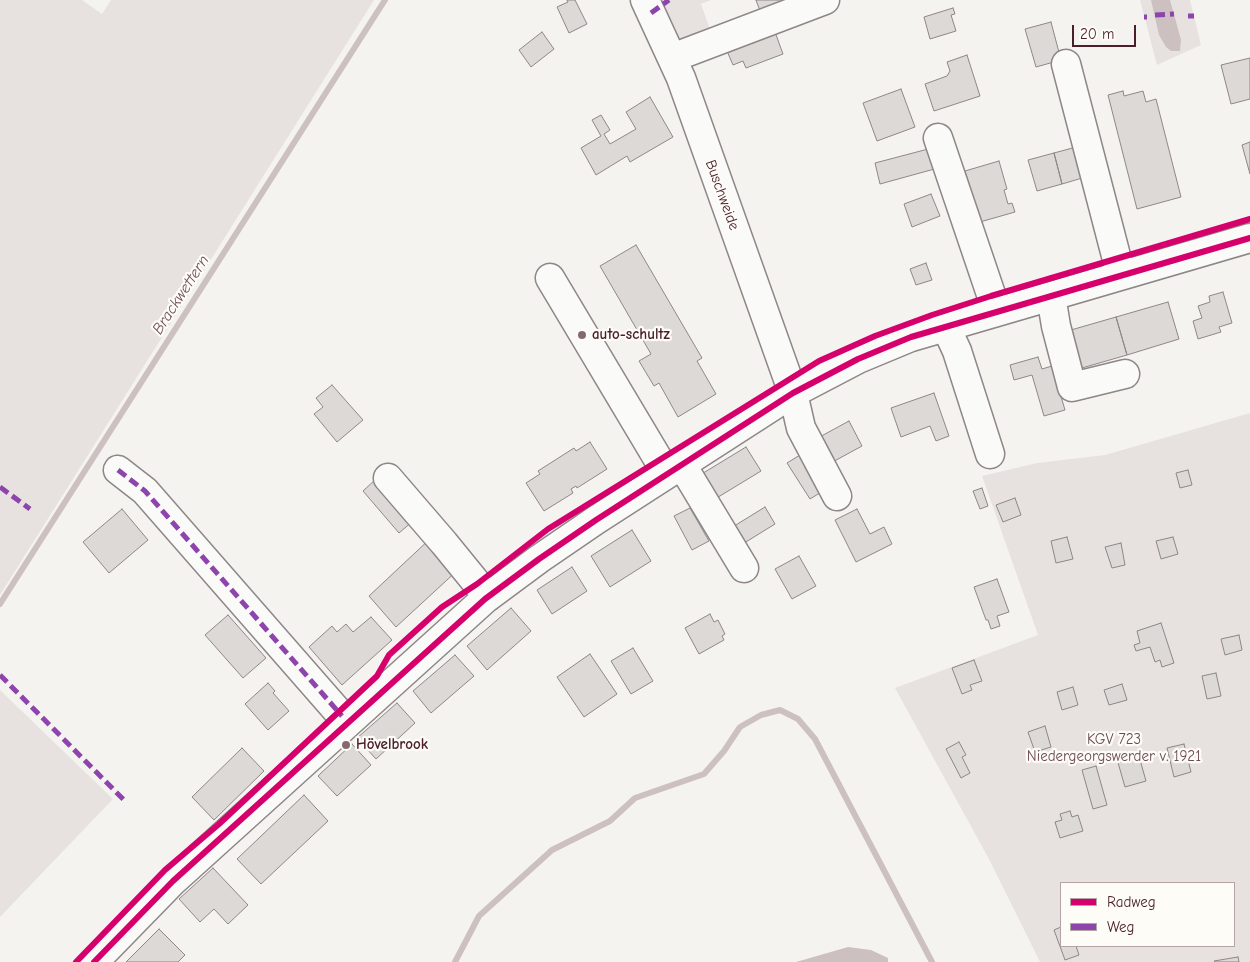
<!DOCTYPE html>
<html>
<head>
<meta charset="utf-8">
<style>
  body { margin:0 }
  #map { position:relative; width:1250px; height:962px; overflow:hidden; background:#f5f3f0; font-family:"Comic Neue",sans-serif }
  canvas { display:block }
  .legend { position:absolute; left:1060px; top:882px; width:175px; height:65px; box-sizing:border-box; background:#fdfcf7; border:1px solid #b5a4a5; margin:0; padding:6px 9px; list-style:none; font-size:15px; color:#4a1f2b }
  .legend li { display:flex; align-items:center; gap:10px; height:25px }
  .legend b { width:25px; border:1px solid #b5a4a5 }
  .scale { position:absolute; left:1072px; top:25px; width:64px; height:22px; box-sizing:border-box; border:2px solid #4a1f2b; border-top:0; padding-left:6px; font-size:15px; line-height:18px; white-space:nowrap; color:#4a1f2b; -webkit-text-stroke:4px #fdfcf7; paint-order:stroke }
</style>
</head>
<body>
<div id="map">
<canvas width="1250" height="962"></canvas>
<ul class="legend">
<li><b style="height:6px;background:#d6006c"></b>Radweg</li>
<li><b style="height:6px;background:#8e44ad"></b>Weg</li>
</ul>
<div class="scale">20 m</div>
</div>
<script>
const ctx = document.querySelector('canvas').getContext('2d');
ctx.lineJoin = 'round';
function fillPath(path, color) { ctx.fillStyle = color; ctx.fill(path, 'evenodd'); }
const poly = rows => new Path2D(rows.map(r => 'M' + r).join(''));
function stroke(path, color, width, dash) { ctx.strokeStyle = color; ctx.lineWidth = width; ctx.lineCap = dash ? 'butt' : 'round'; ctx.setLineDash(dash || []); ctx.stroke(path); }
function drawText(font, color, halo, rows, align = 'center') {
  ctx.font = font + ' "Comic Neue",sans-serif'; ctx.lineWidth = 4.5; ctx.setLineDash([]); ctx.textBaseline = 'middle'; ctx.strokeStyle = halo; ctx.fillStyle = color; for (const [text, x, y, turn = 0] of rows) {
    ctx.save(); ctx.translate(x, y); ctx.rotate((+turn || 0) * Math.PI / 180); ctx.textAlign = isNaN(turn) ? turn : align; if (halo) ctx.strokeText(text, 0, 0); ctx.fillText(text, 0, 0); ctx.restore();
  }
}
fillPath(poly([
  [0,0,82,0,102,14,111,0,374,0,0,595],
  [655,0,711,0,701,4,712,35,676,47],
  [1140,0,1190,0,1201,45,1157,65],
  [1250,413,1250,962,1040,962,990,861,895,688,1038,635,982,476,1037,463,1105,455],
  [1061,883,1234,883,1234,946,1061,946],
  [0,690,113,799,0,917]
]), '#e7e2e0');
fillPath(poly([
  [1151,0,1170,0,1181,40,1180,51,1171,51,1166,47,1159,35],
  [848,947,871,950,888,958,888,962,796,962]
]), '#ccc1c0');
stroke(poly([
  [0,604,385,0],
  [455,962,479,916,552,850,610,821,635,798,704,774,724,751,740,727,761,715,780,710,798,719,815,739,932,962]
]), '#ccc1c0', 6);
const building = poly([
  [567,0,575,0,587,24,569,33,557,7,568,2,567,0],
  [756,0,785,0,788,7,760,11,756,0],
  [953,8,955,14,951,15,956,31,930,39,924,17,953,8],
  [1051,22,1061,60,1036,67,1025,29,1051,22],
  [542,32,554,49,531,67,519,50,542,32],
  [775,32,783,54,746,68,743,61,733,65,727,51,775,32],
  [967,55,980,96,934,111,925,84,947,76,950,71,947,62,967,55],
  [1250,58,1250,99,1231,104,1221,65,1250,58],
  [901,89,915,127,877,141,863,103,901,89],
  [1123,91,1124,96,1143,91,1146,102,1156,99,1181,197,1137,209,1108,95,1123,91],
  [650,97,673,137,630,162,627,156,596,175,581,148,601,136,592,120,601,115,610,130,604,134,610,144,636,129,626,112,650,97],
  [1250,142,1250,174,1242,145,1250,142],
  [1080,146,1089,176,1062,184,1054,153,1080,146],
  [932,148,938,168,880,184,875,163,932,148],
  [1054,153,1062,184,1037,191,1028,160,1054,153],
  [999,161,1007,189,1004,190,1008,204,1012,203,1015,212,980,222,965,171,999,161],
  [931,194,940,216,912,227,904,204,931,194],
  [636,245,702,358,697,361,716,394,678,417,659,383,654,386,639,361,651,354,600,266,636,245],
  [926,263,932,280,916,285,910,269,926,263],
  [1223,292,1232,323,1219,327,1221,332,1198,339,1193,321,1202,318,1198,306,1210,302,1209,296,1223,292],
  [1168,302,1179,339,1127,355,1116,317,1168,302],
  [1116,317,1127,355,1075,370,1064,332,1116,317],
  [1038,357,1042,369,1052,366,1065,410,1044,416,1032,375,1014,380,1010,365,1038,357],
  [332,385,363,420,337,442,314,414,323,407,316,398,332,385],
  [934,393,949,436,936,441,930,426,901,437,891,408,934,393],
  [849,421,862,446,829,464,816,439,849,421],
  [590,442,607,469,577,488,576,486,571,489,573,493,544,511,526,483,540,474,538,471,574,448,576,451,590,442],
  [746,447,761,471,715,499,700,475,746,447],
  [800,455,823,491,810,499,787,463,800,455],
  [1188,470,1192,485,1180,488,1176,473,1188,470],
  [376,479,413,521,399,533,363,491,376,479],
  [982,488,988,506,980,509,973,491,982,488],
  [1015,498,1021,515,1003,522,996,505,1015,498],
  [765,507,775,524,741,545,731,528,765,507],
  [690,508,709,541,692,550,674,516,690,508],
  [122,509,148,540,109,573,83,542,122,509],
  [857,509,870,534,884,527,892,544,856,562,835,520,857,509],
  [632,530,651,561,610,587,591,556,632,530],
  [432,537,460,568,396,627,369,596,432,537],
  [1067,537,1073,559,1056,563,1051,541,1067,537],
  [1173,537,1178,554,1161,559,1156,541,1173,537],
  [1121,543,1125,565,1112,568,1105,547,1121,543],
  [799,556,816,586,792,599,775,569,799,556],
  [572,567,587,591,552,614,537,590,572,567],
  [997,579,1009,612,997,616,1000,626,991,629,988,620,986,620,974,587,997,579],
  [511,608,531,631,487,670,467,646,511,608],
  [710,614,714,622,718,620,725,634,722,636,724,640,699,654,685,628,710,614],
  [228,615,266,658,243,678,205,635,228,615],
  [371,617,392,640,342,685,309,647,332,626,337,632,346,624,353,632,371,617],
  [1161,623,1174,663,1162,667,1160,660,1155,662,1150,647,1136,651,1134,645,1140,643,1137,631,1161,623],
  [1239,635,1242,650,1225,655,1221,639,1239,635],
  [633,648,653,681,631,694,611,661,633,648],
  [590,654,617,694,584,717,557,677,590,654],
  [455,655,474,676,431,713,413,691,455,655],
  [974,660,982,681,970,685,972,690,962,694,952,668,974,660],
  [1216,673,1221,696,1207,699,1202,676,1216,673],
  [268,683,275,691,273,693,289,711,268,730,245,704,268,683],
  [1122,684,1127,700,1109,705,1104,690,1122,684],
  [1073,687,1078,705,1062,710,1057,692,1073,687],
  [397,703,415,723,376,759,357,738,397,703],
  [1045,726,1051,747,1035,752,1028,732,1045,726],
  [959,742,966,755,962,757,970,773,961,778,946,749,959,742],
  [352,744,371,765,337,796,318,776,352,744],
  [1184,744,1191,772,1174,777,1167,748,1184,744],
  [242,748,264,771,214,820,192,797,242,748],
  [1138,753,1146,781,1125,787,1117,759,1138,753],
  [1096,766,1107,805,1093,809,1082,770,1096,766],
  [304,795,328,821,261,884,237,859,304,795],
  [1070,811,1072,817,1078,815,1083,831,1060,838,1055,822,1062,820,1060,814,1070,811],
  [213,868,248,905,228,924,214,909,200,922,179,899,213,868],
  [1061,927,1061,946,1076,946,1079,955,1065,960,1054,930,1061,927],
  [159,929,185,955,178,962,126,962,159,929],
  [1238,957,1239,962,1215,962,1214,961,1238,957]
]);
fillPath(building, '#dcd9d7');
stroke(building, '#8f8687', 1);
const minor = poly([
  [645,0,681,78,793,393,801,428,837,496],
  [672,58,825,0],
  [1066,64,1121,275],
  [938,138,997,312],
  [550,278,667,474],
  [1051,296,1056,326,1072,387,1125,374],
  [946,327,957,351,990,454],
  [682,465,744,568],
  [118,470,145,491,347,722],
  [388,478,444,543,488,597],
  [94,962,173,881,485,599,539,559,596,520,793,393,858,359,911,337,1250,238]
]);
stroke(minor, '#8f8687', 31);
stroke(minor, '#fafaf8', 28);
stroke(poly([
  [651,13,669,0],
  [1155,15,1174,14],
  [1188,16,1194,16],
  [1144,17,1147,17],
  [118,470,145,491,342,716],
  [0,487,30,509],
  [0,675,125,801]
]), '#8e44ad', 5, [10, 5]);
stroke(poly([
  [76,962,165,870,219,824,377,676,389,655,442,607,477,584,548,529,819,361,875,336,932,315,991,296,1250,219],
  [94,962,173,881,485,599,539,559,596,520,793,393,858,359,911,337,1250,238]
]), '#d6006c', 6);
for (const [x, y, r, color] of [
  [582,335,5,"#866970"],
  [346,745,5,"#866970"]
]) { const dot = new Path2D(); dot.arc(x, y, r, 0, 2 * Math.PI); ctx.fillStyle = color; ctx.fill(dot); stroke(dot, '#fdfcf7', 2); }
drawText('15px', '#4a1f2b', '#fdfcf7', [
  ["Buschweide",722,195,70]
]);
drawText('bold 15px', '#4a1f2b', '#fdfcf7', [
  ["auto-schultz",592,335],
  ["Hövelbrook",356,745]
], 'left');
drawText('15px', '#6e4c55', '#fdfcf7', [
  ["KGV 723",1114,740],
  ["Niedergeorgswerder v. 1921",1114,757]
]);
drawText('italic 16px', '#725058', '#fdfcf7', [
  ["Brackwettern",181,295,-57]
]);
</script>
</body>
</html>
